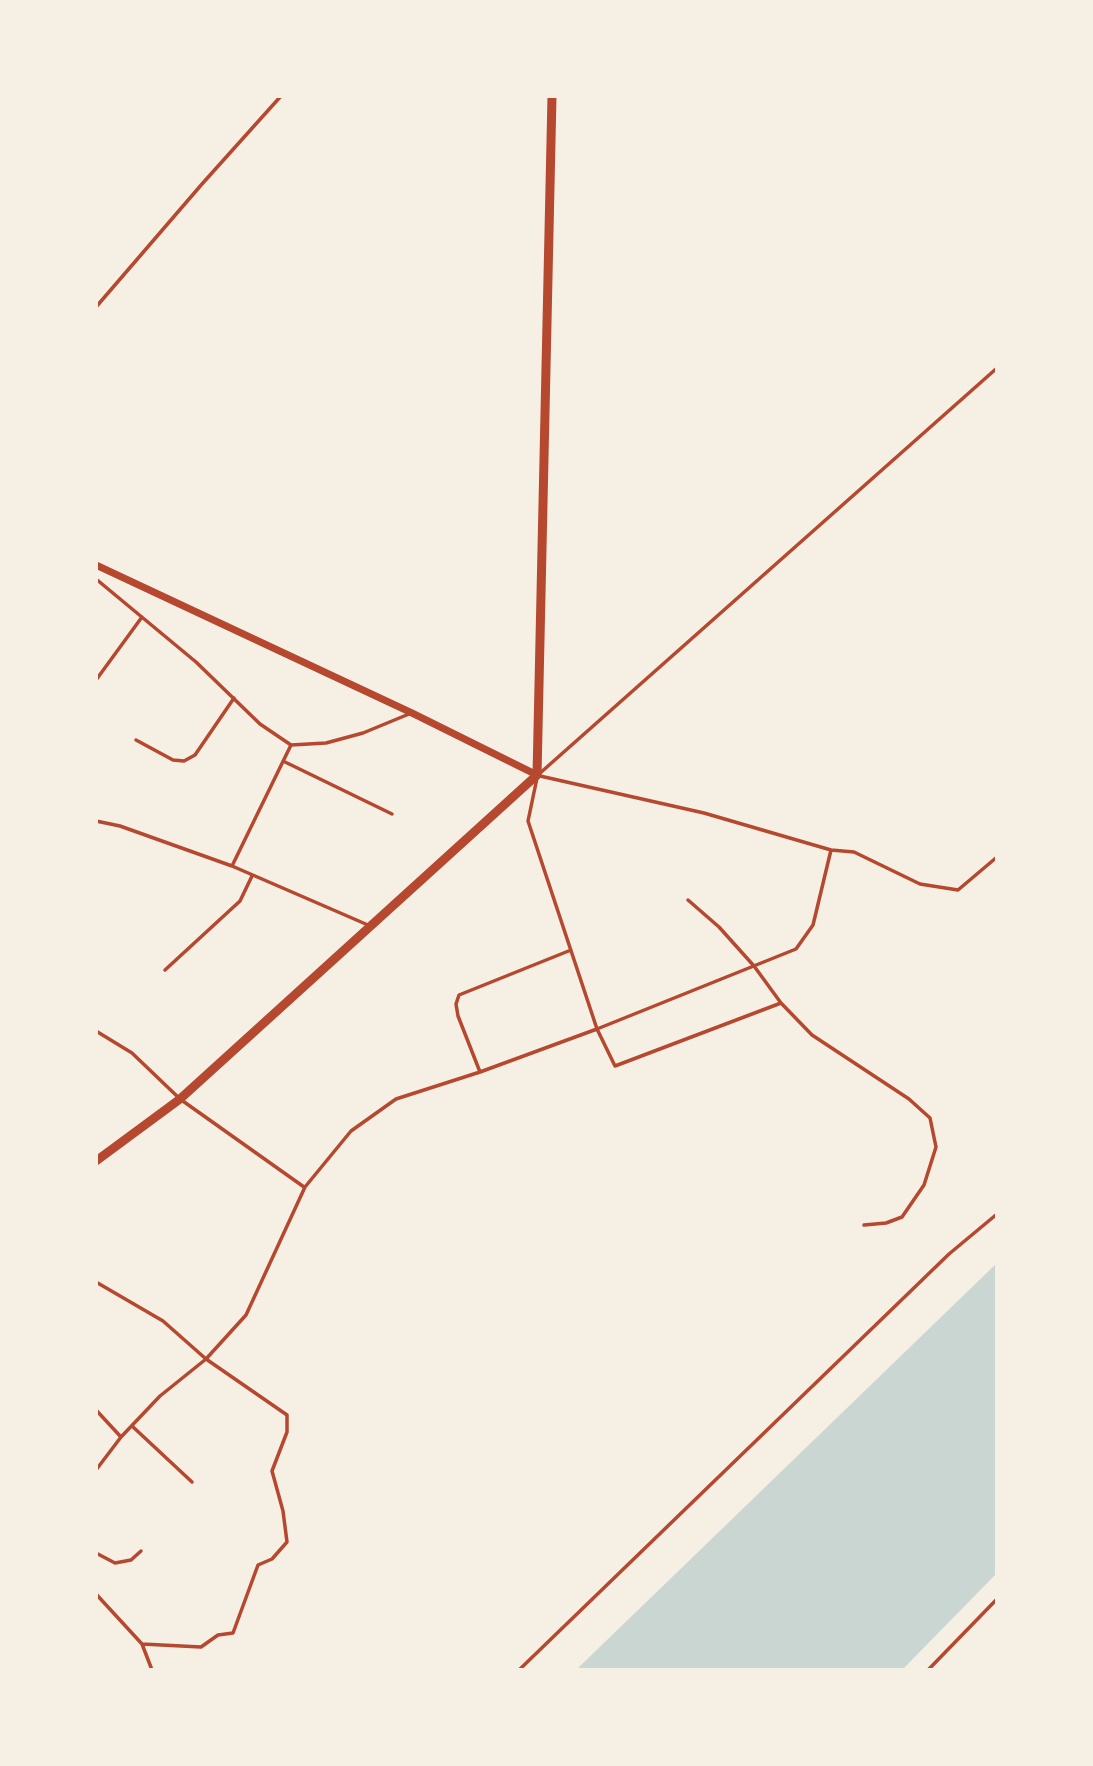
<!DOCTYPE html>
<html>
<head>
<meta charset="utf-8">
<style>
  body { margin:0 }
  #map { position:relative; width:1093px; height:1766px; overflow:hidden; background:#f6efe4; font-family:"Archivo Narrow",sans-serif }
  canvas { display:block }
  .frame { position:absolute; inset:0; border:98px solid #f6efe4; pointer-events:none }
</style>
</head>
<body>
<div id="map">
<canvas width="1093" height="1766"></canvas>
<div class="frame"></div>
</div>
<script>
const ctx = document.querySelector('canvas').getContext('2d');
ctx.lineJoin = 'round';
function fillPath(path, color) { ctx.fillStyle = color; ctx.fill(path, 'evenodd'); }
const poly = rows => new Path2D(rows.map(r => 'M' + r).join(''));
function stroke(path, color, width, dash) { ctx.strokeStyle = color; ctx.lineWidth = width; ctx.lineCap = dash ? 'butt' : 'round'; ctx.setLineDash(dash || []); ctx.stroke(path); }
fillPath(poly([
  [997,1263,997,1573,902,1670,576,1670]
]), '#c9d6d2');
stroke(poly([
  [96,307,202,184,281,96],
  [96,579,196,662,260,724,291,745,326,743,363,733,409,714],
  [96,680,142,617],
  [136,740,173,760,184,761,195,755,234,698],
  [283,761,392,814],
  [539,774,997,368],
  [537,778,528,821,597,1029,615,1066,781,1003],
  [96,821,120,826,232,866,368,925],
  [831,850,854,852,920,884,958,890,997,857],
  [232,866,291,745],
  [688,900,719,927,754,966,781,1003,812,1035,909,1099,930,1118,936,1147,924,1185,902,1217,886,1223,864,1225],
  [165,970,240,901,252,876],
  [96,1031,132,1053,180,1099,304,1187],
  [480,1072,458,1016,456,1004,459,995,571,950],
  [96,1282,163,1321,206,1359,287,1415,287,1432,272,1471,283,1511,287,1542,272,1559,258,1565,233,1633,218,1635,201,1647,142,1644],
  [96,1410,121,1437],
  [132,1426,192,1482],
  [96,1470,121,1437,160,1396,206,1359,246,1315,305,1187,351,1131,396,1099,480,1072,597,1029,796,949,813,925,831,850,704,813,540,776],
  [96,1553,115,1563,131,1560,141,1551],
  [96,1594,142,1644,152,1670],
  [519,1670,949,1254,997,1214],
  [928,1670,997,1599]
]), '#b5482f', 3.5);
stroke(poly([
  [96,565,412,713,537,775]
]), '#b5482f', 7);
stroke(poly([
  [96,1161,180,1099,537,775,552,96]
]), '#b5482f', 9);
</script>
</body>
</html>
